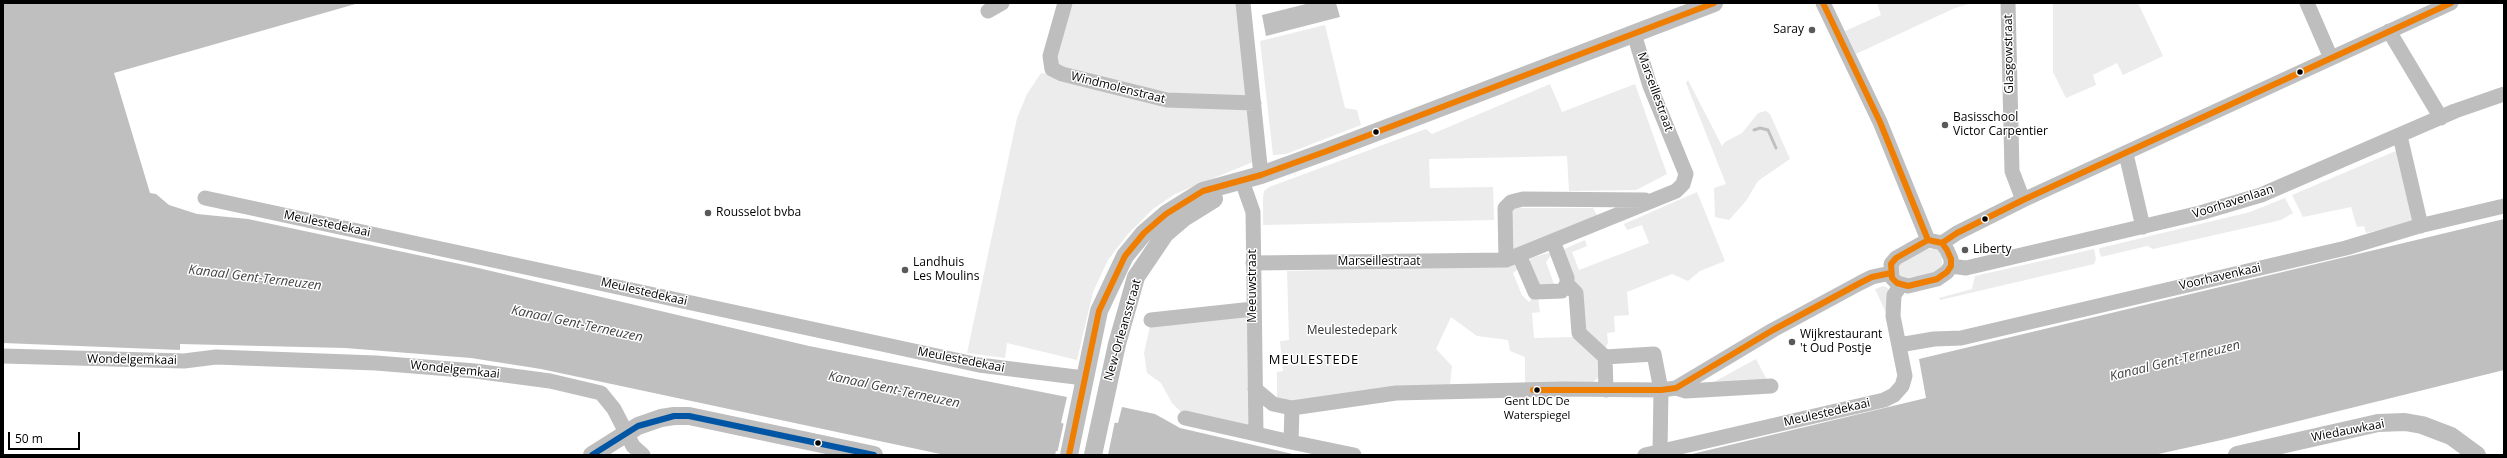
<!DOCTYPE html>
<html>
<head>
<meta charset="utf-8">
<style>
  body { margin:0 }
  #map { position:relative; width:2507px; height:458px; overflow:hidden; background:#fff; font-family:"Open Sans",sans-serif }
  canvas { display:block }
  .frame { position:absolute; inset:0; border:4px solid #000; pointer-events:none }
  .scale { position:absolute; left:8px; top:432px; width:72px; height:18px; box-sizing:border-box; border:2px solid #000; border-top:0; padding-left:5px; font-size:12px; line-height:14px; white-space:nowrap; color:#000; -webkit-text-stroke:3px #fff; paint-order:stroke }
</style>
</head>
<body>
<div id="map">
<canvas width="2507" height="458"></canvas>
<div class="frame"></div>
<div class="scale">50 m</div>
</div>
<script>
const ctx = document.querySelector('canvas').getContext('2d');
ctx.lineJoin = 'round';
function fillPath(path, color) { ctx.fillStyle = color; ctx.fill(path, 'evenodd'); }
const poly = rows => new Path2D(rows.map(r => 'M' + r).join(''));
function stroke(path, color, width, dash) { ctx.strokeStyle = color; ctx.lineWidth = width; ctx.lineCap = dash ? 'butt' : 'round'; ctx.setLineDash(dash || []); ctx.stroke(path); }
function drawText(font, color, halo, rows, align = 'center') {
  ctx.font = font + ' "Open Sans",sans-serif'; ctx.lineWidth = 3; ctx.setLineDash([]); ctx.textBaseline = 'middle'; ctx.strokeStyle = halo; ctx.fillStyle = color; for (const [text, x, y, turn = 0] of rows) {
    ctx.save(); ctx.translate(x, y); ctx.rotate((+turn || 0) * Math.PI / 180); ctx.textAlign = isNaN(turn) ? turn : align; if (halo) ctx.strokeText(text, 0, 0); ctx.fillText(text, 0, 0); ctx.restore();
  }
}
fillPath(poly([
  [1070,3,1238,3,1248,96,1184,97,1058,68,1057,51],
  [1877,3,1972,3,1955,8,1856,54,1845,31,1881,15],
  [2053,3,2138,3,2163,56,2123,75,2117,63,2093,75,2096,85,2066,98,2053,72],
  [1325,25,1345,108,1357,110,1361,125,1286,154,1273,155,1260,41],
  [1041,73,1249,107,1253,162,1175,194,1153,209,1128,234,1108,260,1093,292,1077,360,1007,343,1005,358,967,353,1017,118,1027,94],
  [1688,80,1722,146,1725,142,1742,133,1758,113,1766,111,1770,114,1790,159,1758,181,1746,201,1729,220,1715,217,1714,188,1726,184,1686,83],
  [1550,84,1562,112,1635,84,1667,174,1636,190,1569,191,1567,156,1429,159,1430,188,1493,187,1494,220,1263,225,1263,198,1264,191,1269,187,1426,129,1432,134],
  [2398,150,2414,223,2366,233,2364,226,2357,227,2351,207,2303,217,2292,195],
  [1697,192,1725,261,1700,271,1688,281,1672,274,1627,292,1629,315,1614,316,1615,332,1607,333,1608,343,1604,350,1581,332,1564,249,1585,240,1587,246,1572,252,1579,270,1649,243,1642,225,1627,230,1624,224],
  [2285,198,2293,213,2281,220,2153,249,2147,246,2101,257,2099,250,2100,248,2250,212],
  [1515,208,1593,208,1597,215,1513,252,1509,212],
  [1926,248,1939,250,1942,255,1942,267,1935,273,1901,279,1896,267],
  [2094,249,2096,259,2094,264,1940,300,1939,298,1972,289,1975,276],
  [1548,253,1552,254,1546,262,1554,284,1539,285,1529,262,1531,258],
  [1513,263,1518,269,1513,273,1522,295,1529,302,1533,297,1538,298,1540,312,1532,313,1534,338,1574,337,1597,356,1598,378,1592,383,1525,383,1525,357,1510,351,1508,340,1477,336,1451,317,1436,349,1452,366,1450,385,1277,403,1277,372,1283,371,1280,341,1289,340,1287,271,1505,266],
  [1883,286,1888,288,1889,292,1886,313,1875,289],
  [1249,314,1251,427,1186,417,1172,403,1161,383,1147,373,1144,353,1150,326],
  [1756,359,1768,382,1710,384]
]), '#ececec');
fillPath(poly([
  [3,3,359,3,114,73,150,193,156,194,169,205,197,214,248,219,474,267,809,346,1067,397,1061,423,1109,433,1111,422,1118,423,1122,407,1155,414,1180,428,1297,455,1072,455,1056,451,1055,455,945,455,541,369,471,358,345,348,180,344,180,350,3,343],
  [1310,3,1336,3,1340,17,1266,36,1262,15],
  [2504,219,2504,370,2226,439,2154,455,1688,455,1926,398,1919,359]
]), '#bfbfbf');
fillPath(poly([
  [1110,421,1115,421,1108,455,1057,454,1064,422,1107,431]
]), '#fff');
stroke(poly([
  [1754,130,1760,128,1768,130,1776,148]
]), '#bfbfbf', 3);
stroke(poly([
  [1065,3,1050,56,1052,69,1062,74,1167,100,1254,103],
  [1243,3,1261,175],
  [1823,3,1880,122,1928,240],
  [2008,3,2012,171,2023,200],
  [2307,3,2331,58],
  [988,11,1002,3],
  [2389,31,2441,118],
  [2400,136,2421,226],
  [2126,154,2143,227],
  [1242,181,1253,212,1256,434,1291,442,1292,408],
  [205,198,979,365,1084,378],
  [1928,240,1942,243,1947,250,1951,259,1951,266,1947,272,1937,279,1908,286,1897,283,1892,278,1891,264,1896,258,1928,240],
  [1942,243,1957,233,2023,200,2451,3],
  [1519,255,1535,292,1562,291,1567,284,1567,278,1553,241],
  [1506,260,1505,208,1511,202,1523,199,1645,200],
  [1253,263,1506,260,1676,191,1683,184,1686,174,1650,86,1634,34],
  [1951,266,1966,268,2200,213,2261,195,2455,111,2504,94],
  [1567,284,1576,293,1579,333,1605,357],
  [1151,320,1253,309],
  [1899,345,1934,339,1961,338,2346,248,2419,226,2504,206],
  [3,356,184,361,216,357,376,363,475,371,550,381,601,393,614,409,633,446,643,455],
  [1676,388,1686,391,1771,386],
  [1255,389,1273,404,1292,408,1396,393,1562,389,1661,390,1676,388,1773,330,1860,283,1872,277,1891,273],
  [1606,390,1605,357,1654,354,1661,390,1660,452],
  [1185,418,1256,434],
  [1291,442,1354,455],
  [1645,455,1884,400,1894,395,1902,386,1905,376,1893,316,1894,295,1901,285]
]), '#bebebe', 15);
stroke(poly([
  [592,455,638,426,661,418,674,416,689,416,874,455],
  [1069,455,1099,311,1125,256,1144,233,1166,214,1203,191,1261,175,1327,151,1714,3],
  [1093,455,1117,344,1136,277,1165,234,1185,217,1214,199],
  [2237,455,2378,423,2405,422,2422,425,2451,436,2477,455]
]), '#bebebe', 18);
stroke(poly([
  [1823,3,1880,122,1928,240],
  [1928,240,1942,243,1947,250,1951,259,1951,266,1947,272,1937,279,1908,286,1897,283,1892,278,1891,264,1896,258,1928,240],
  [1942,243,1957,233,2023,200,2451,3],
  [1533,390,1661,390,1676,388,1773,330,1860,283,1872,277,1891,273],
  [1069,455,1099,311,1125,256,1144,233,1166,214,1203,191,1261,175,1327,151,1714,3]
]), '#ef7d00', 6);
stroke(poly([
  [592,455,638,426,674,416,689,416,874,455]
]), '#0056a4', 6);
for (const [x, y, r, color] of [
  [1812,30,4,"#595959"],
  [2300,72,3.5,"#000"],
  [1945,125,4,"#595959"],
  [1376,132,3.5,"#000"],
  [708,213,4,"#595959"],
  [1985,219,3.5,"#000"],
  [1965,250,4,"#595959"],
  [905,270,4,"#595959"],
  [1792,342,4,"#595959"],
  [1537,390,3.5,"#000"],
  [818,443,3.5,"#000"]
]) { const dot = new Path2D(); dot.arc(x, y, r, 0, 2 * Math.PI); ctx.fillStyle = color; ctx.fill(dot); stroke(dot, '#fff', 1.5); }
drawText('11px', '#000', '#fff', [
  ["Gent LDC De",1537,402],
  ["Waterspiegel",1537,416]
]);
drawText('12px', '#000', '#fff', [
  ["Saray",1804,30,"right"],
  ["Basisschool",1953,118],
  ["Victor Carpentier",1953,132],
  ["Rousselot bvba",716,213],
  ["Liberty",1973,250],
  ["Landhuis",913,263],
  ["Les Moulins",913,277],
  ["Wijkrestaurant",1800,335],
  ["'t Oud Postje",1800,349]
], 'left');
drawText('12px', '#000', '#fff', [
  ["Glasgowstraat",2009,54,-91],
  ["Windmolenstraat",1118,88,14],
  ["Marseillestraat",1655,92,70],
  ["Voorhavenlaan",2233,202,-18],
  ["Meulestedekaai",327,224,12],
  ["Marseillestraat",1379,262],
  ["Voorhavenkaai",2220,277,-13],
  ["Meeuwstraat",1253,286,-90],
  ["Meulestedekaai",644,292,13],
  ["New-Orleansstraat",1123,330,-74],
  ["Wondelgemkaai",132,360,1],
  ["Meulestedekaai",961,360,11],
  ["Wondelgemkaai",455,370,6],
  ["Meulestedekaai",1827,413,-13],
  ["Wiedauwkaai",2348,431,-11]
]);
drawText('12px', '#333', '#fff', [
  ["Meulestedepark",1352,331]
]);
drawText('italic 13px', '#444', '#fff', [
  ["Kanaal Gent-Terneuzen",255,278,7],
  ["Kanaal Gent-Terneuzen",577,324,12],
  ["Kanaal Gent-Terneuzen",2175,361,-14],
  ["Kanaal Gent-Terneuzen",894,390,12]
]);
ctx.letterSpacing = '1px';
drawText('13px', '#000', '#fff', [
  ["MEULESTEDE",1314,360]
]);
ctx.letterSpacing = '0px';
</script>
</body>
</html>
